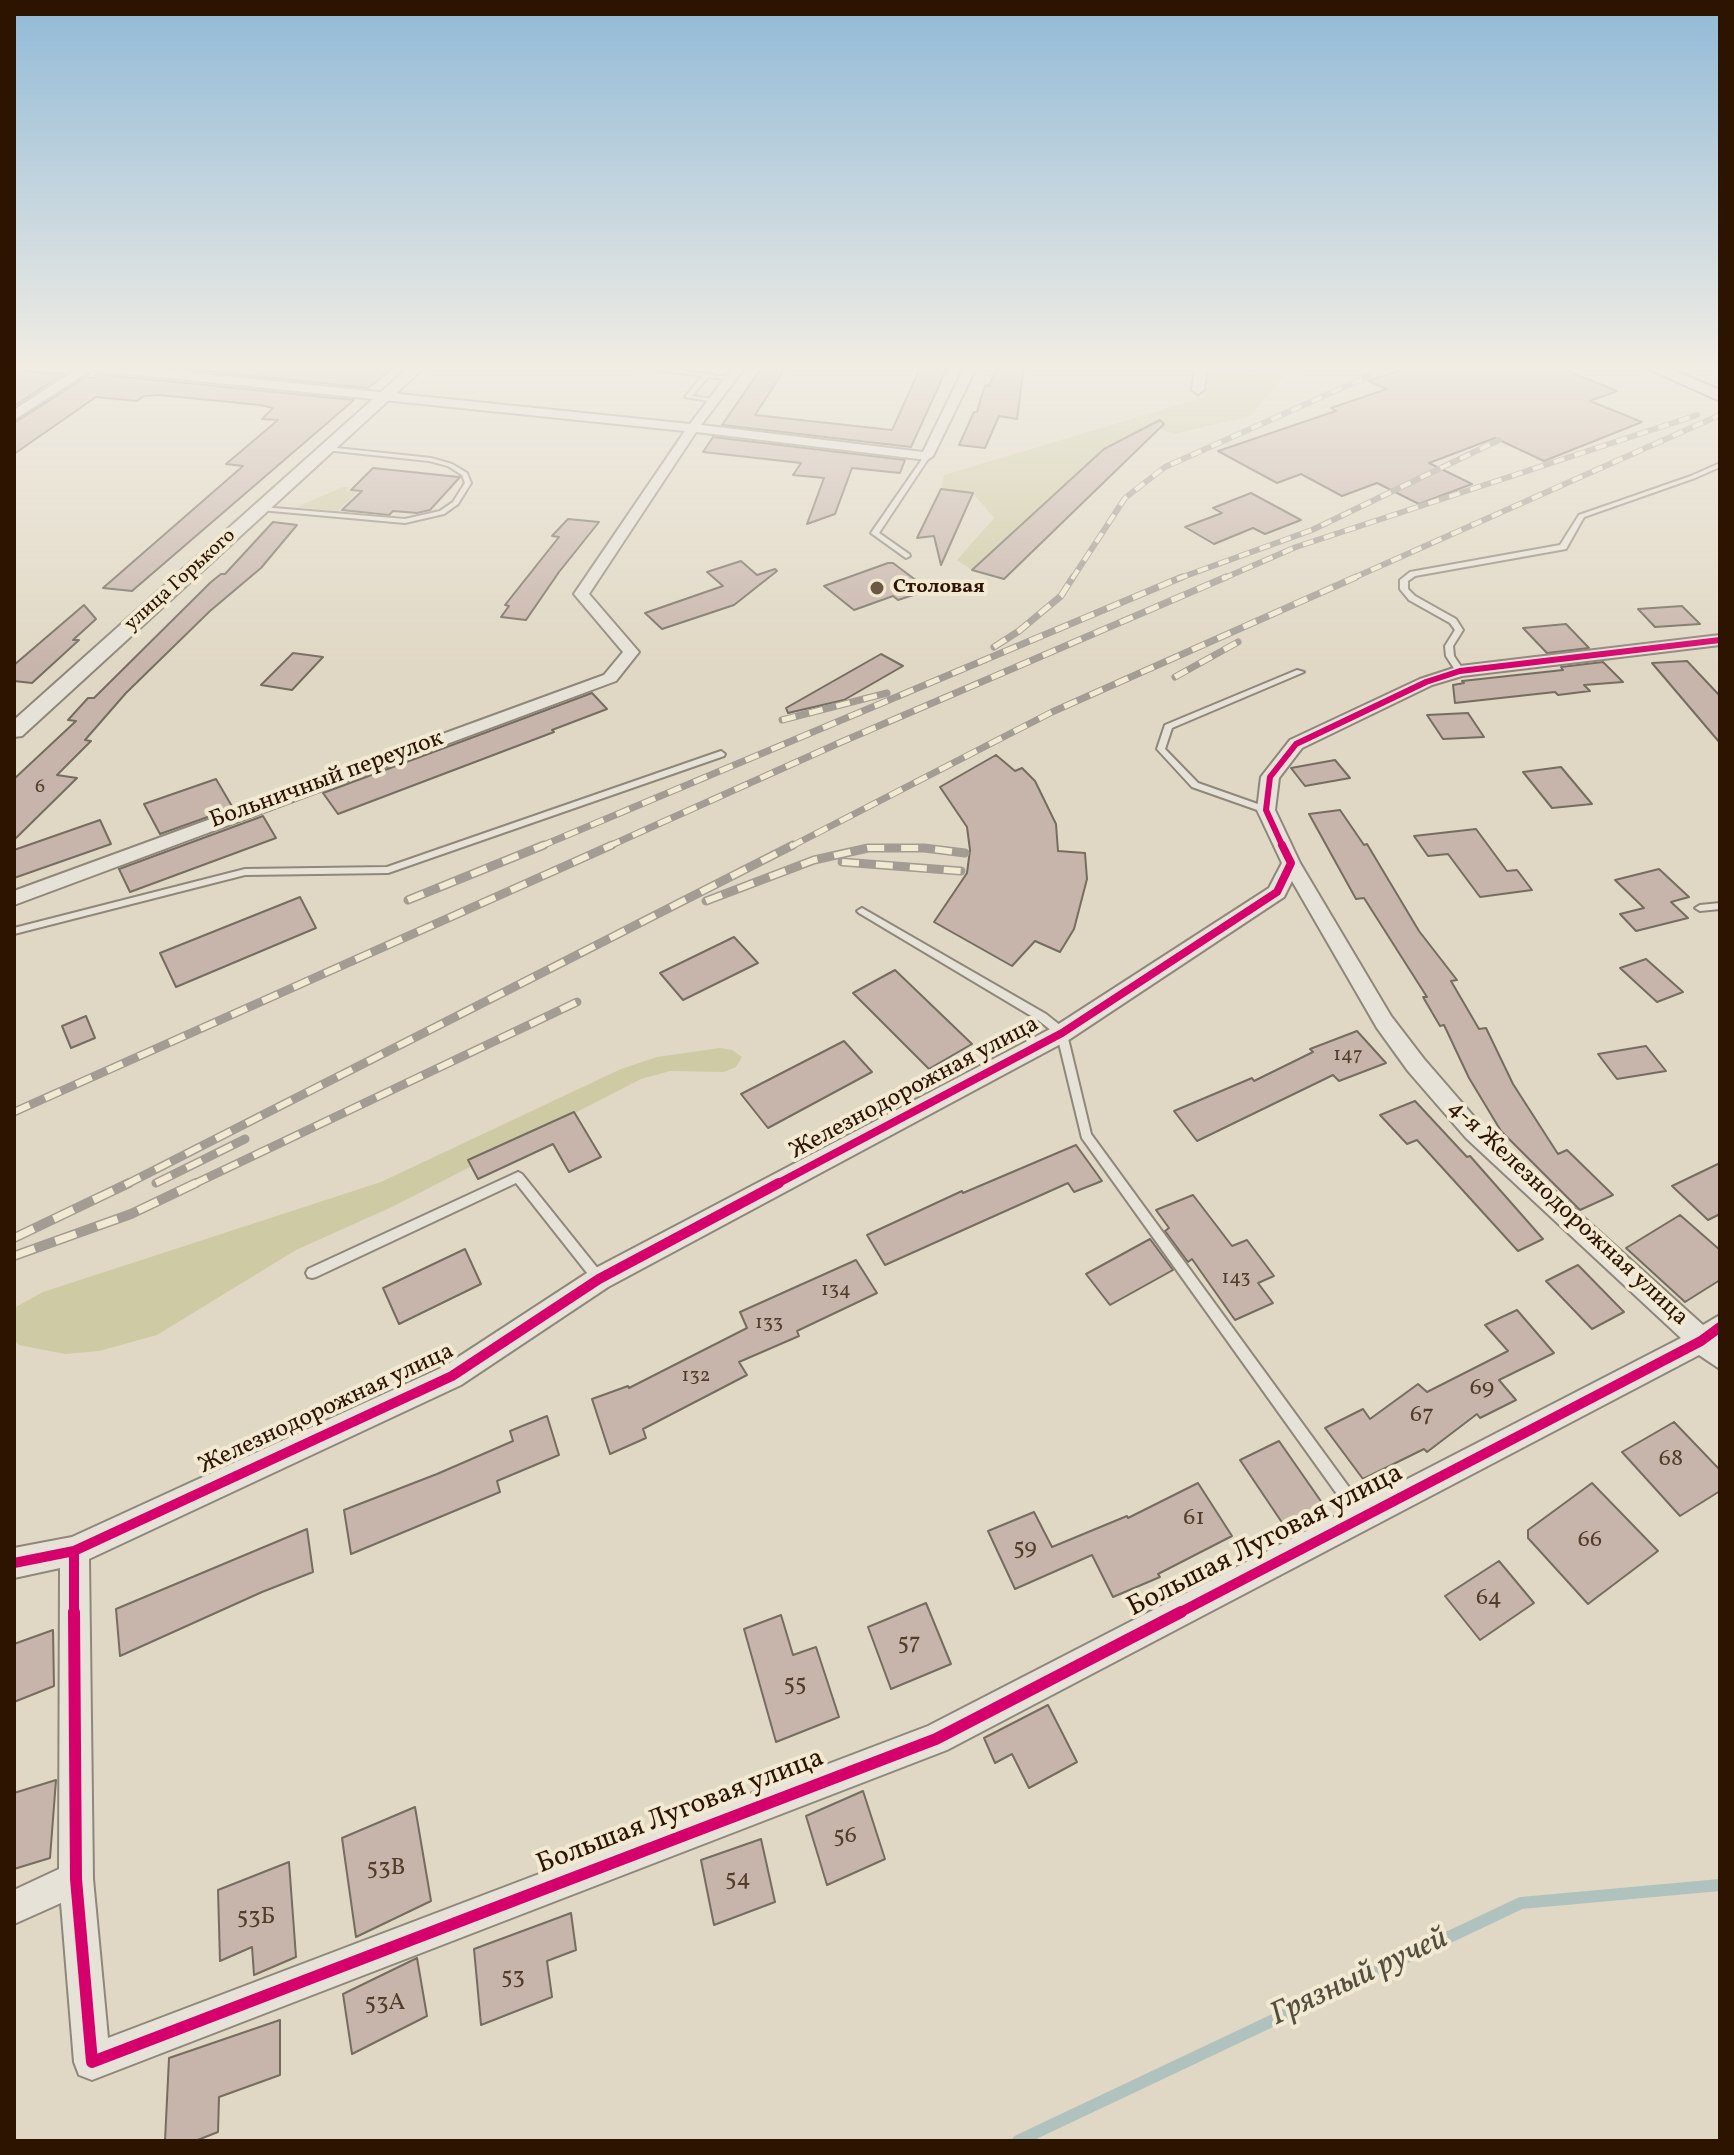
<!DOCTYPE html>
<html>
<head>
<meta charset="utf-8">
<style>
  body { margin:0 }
  #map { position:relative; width:1734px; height:2155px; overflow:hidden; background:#e0d8c4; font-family:Vollkorn,serif }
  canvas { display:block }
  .frame { position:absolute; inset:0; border:16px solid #2d1400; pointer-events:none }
</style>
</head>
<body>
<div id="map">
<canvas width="1734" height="2155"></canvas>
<div class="frame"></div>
</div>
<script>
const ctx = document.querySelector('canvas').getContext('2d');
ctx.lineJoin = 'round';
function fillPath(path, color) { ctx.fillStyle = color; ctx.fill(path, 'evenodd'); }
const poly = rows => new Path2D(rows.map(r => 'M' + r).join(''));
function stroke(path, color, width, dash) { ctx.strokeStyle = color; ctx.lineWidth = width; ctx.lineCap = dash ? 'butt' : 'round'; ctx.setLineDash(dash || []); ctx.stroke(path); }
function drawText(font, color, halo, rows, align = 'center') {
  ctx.font = font + ' Vollkorn,serif'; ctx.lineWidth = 8; ctx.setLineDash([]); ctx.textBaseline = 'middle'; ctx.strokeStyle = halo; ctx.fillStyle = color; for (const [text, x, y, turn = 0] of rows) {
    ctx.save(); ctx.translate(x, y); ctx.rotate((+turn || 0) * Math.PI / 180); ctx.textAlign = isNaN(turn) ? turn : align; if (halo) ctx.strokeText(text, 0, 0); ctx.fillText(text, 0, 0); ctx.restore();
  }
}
fillPath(poly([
  [1265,366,1311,366,1285,374,1251,416,1174,434,1151,425,972,570,957,560,994,518,973,493,941,489,944,475,1204,397,1212,369,1259,372],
  [343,487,349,487,347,491,357,492,338,511,296,507],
  [720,1048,732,1050,742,1057,736,1067,724,1072,670,1071,641,1079,394,1206,296,1250,157,1335,99,1351,65,1354,19,1345,14,1340,14,1308,43,1292,381,1182,621,1069,657,1057]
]), '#cecaa4');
stroke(poly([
  [1018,2141,1521,1903,1720,1885]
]), '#b0c2bd', 12);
const building = poly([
  [160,366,396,366,368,388,160,366],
  [921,366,948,366,911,447,722,425,762,367,785,369,755,415,892,430,921,366],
  [998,366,1024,366,1017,419,999,416,985,448,959,445,974,412,977,412,985,385,989,386,998,366],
  [1412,366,1517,366,1528,371,1556,366,1617,391,1590,401,1642,422,1544,461,1495,438,1429,463,1472,484,1419,504,1377,483,1342,496,1301,474,1277,483,1218,451,1336,411,1331,408,1387,389,1368,381,1412,366],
  [14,370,63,374,14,406,14,370],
  [96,374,354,400,132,591,103,588,243,466,226,464,278,420,262,419,273,408,260,405,159,395,144,396,137,401,96,397,14,454,14,423,86,377,96,378,96,374],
  [1160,420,1164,424,1004,579,972,570,1104,449,1160,420],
  [713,437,905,460,900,473,852,468,835,514,807,524,824,478,793,475,801,463,703,452,713,437],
  [373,468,459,477,460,477,430,510,417,513,393,511,389,515,342,510,362,491,351,490,373,468],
  [941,489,973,493,941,565,934,536,917,538,941,489],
  [1251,493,1301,520,1265,534,1253,528,1214,544,1185,527,1222,513,1213,508,1251,493],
  [568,519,599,522,559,572,526,620,501,617,509,606,505,605,559,537,552,536,568,519],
  [273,522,297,525,261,568,210,611,126,693,85,740,91,741,57,775,77,778,14,840,14,779,76,721,68,720,88,698,94,698,211,582,221,574,225,574,273,522],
  [741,561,757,575,775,569,777,571,734,605,662,629,645,613,723,586,707,572,741,561],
  [888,563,893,563,929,590,898,600,893,596,854,610,824,586,888,563],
  [84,605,96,619,73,640,79,640,32,683,14,681,14,665,84,605],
  [1682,606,1700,624,1655,627,1638,609,1682,606],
  [1566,624,1589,648,1547,653,1523,628,1566,624],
  [293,653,323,657,292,690,261,685,293,653],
  [881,654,903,666,844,700,788,713,786,708,881,654],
  [1687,661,1720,696,1720,743,1652,663,1687,661],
  [1603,662,1623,682,1584,685,1590,691,1558,695,1555,692,1455,703,1453,685,1464,683,1462,681,1563,670,1561,667,1603,662],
  [592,693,607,709,552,730,554,732,338,814,323,793,592,693],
  [1468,713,1484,737,1443,739,1427,715,1468,713],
  [996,755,1015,771,1022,768,1035,781,1056,824,1058,851,1085,853,1087,879,1074,929,1060,952,1035,941,1012,966,934,922,967,873,970,850,967,827,940,787,996,755],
  [1335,760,1350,778,1305,786,1291,768,1335,760],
  [1561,767,1592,804,1552,808,1523,772,1561,767],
  [216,779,233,808,160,834,144,804,216,779],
  [1340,810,1364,845,1367,844,1419,931,1457,980,1451,981,1479,1029,1486,1028,1513,1084,1558,1154,1567,1150,1613,1195,1580,1210,1501,1131,1469,1078,1444,1025,1440,1026,1423,997,1427,997,1364,898,1356,899,1309,814,1340,810],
  [263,816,276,838,130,892,119,869,263,816],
  [100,820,111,844,14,878,14,850,100,820],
  [1476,829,1507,871,1517,870,1532,890,1480,897,1448,854,1428,856,1414,836,1476,829],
  [1659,869,1689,897,1671,902,1688,918,1636,931,1620,914,1644,908,1615,880,1659,869],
  [300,897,316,928,176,987,160,953,300,897],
  [734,937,758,963,683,1000,660,973,734,937],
  [1646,959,1683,992,1657,1002,1620,968,1646,959],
  [895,970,972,1044,929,1069,853,993,895,970],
  [86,1016,95,1038,71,1048,62,1026,86,1016],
  [1357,1031,1386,1063,1339,1081,1333,1075,1197,1141,1174,1111,1252,1078,1254,1081,1313,1052,1310,1049,1357,1031],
  [844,1041,872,1072,768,1128,741,1094,844,1041],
  [1646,1046,1666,1071,1617,1079,1598,1054,1646,1046],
  [1415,1101,1467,1157,1470,1156,1543,1239,1518,1251,1417,1140,1407,1144,1380,1115,1415,1101],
  [574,1112,601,1157,569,1172,553,1144,478,1179,468,1160,574,1112],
  [1076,1145,1102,1181,1074,1192,1068,1183,885,1265,867,1235,962,1191,963,1193,1076,1145],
  [1720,1163,1720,1214,1708,1220,1672,1186,1720,1163],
  [1193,1195,1232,1246,1247,1240,1274,1276,1258,1283,1273,1303,1235,1320,1192,1259,1188,1262,1165,1231,1169,1228,1156,1210,1193,1195],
  [1680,1215,1720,1250,1720,1280,1685,1302,1626,1248,1680,1215],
  [1150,1239,1173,1270,1110,1305,1086,1274,1150,1239],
  [465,1249,481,1284,399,1324,383,1288,465,1249],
  [856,1260,877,1293,797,1331,799,1336,739,1362,747,1375,643,1429,646,1438,610,1454,592,1399,628,1386,629,1388,747,1328,740,1312,856,1260],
  [1578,1265,1624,1312,1592,1329,1546,1281,1578,1265],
  [1517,1310,1554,1353,1499,1380,1516,1400,1480,1418,1477,1414,1427,1452,1424,1449,1363,1479,1325,1428,1363,1409,1370,1419,1418,1384,1427,1392,1508,1351,1485,1325,1517,1310],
  [547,1416,559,1455,497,1481,500,1492,351,1554,344,1510,437,1474,513,1441,510,1431,547,1416],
  [1674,1422,1720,1470,1720,1491,1680,1516,1622,1452,1674,1422],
  [1279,1441,1325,1507,1285,1527,1240,1460,1279,1441],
  [1198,1483,1232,1536,1158,1574,1160,1577,1113,1597,1092,1555,1015,1589,988,1531,1034,1512,1052,1547,1127,1516,1128,1518,1198,1483],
  [1592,1483,1658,1551,1588,1604,1528,1538,1528,1530,1592,1483],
  [307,1529,313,1572,262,1592,120,1656,116,1609,307,1529],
  [1499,1561,1534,1603,1480,1640,1445,1596,1499,1561],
  [926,1603,951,1664,891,1689,868,1627,926,1603],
  [781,1615,793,1655,816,1647,839,1717,776,1742,744,1629,781,1615],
  [53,1630,54,1686,14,1702,14,1644,53,1630],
  [1048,1705,1077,1762,1029,1788,1012,1754,995,1763,984,1738,1048,1705],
  [56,1780,50,1858,14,1869,14,1793,56,1780],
  [863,1791,885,1859,827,1885,806,1816,863,1791],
  [415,1807,431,1901,356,1937,342,1838,415,1807],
  [761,1839,775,1902,714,1925,701,1860,761,1839],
  [289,1862,296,1957,254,1975,252,1947,220,1961,218,1890,289,1862],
  [571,1913,576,1950,547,1961,552,1997,481,2025,474,1949,571,1913],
  [417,1958,427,2016,352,2054,343,1994,417,1958],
  [280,2020,280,2075,219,2097,218,2132,195,2141,165,2141,169,2058,280,2020]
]);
fillPath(building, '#c7b4aa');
stroke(building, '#756d60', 2);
const service = poly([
  [627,366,648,366,735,378,732,380,708,377,692,396,716,399,717,400,714,402,685,397,702,376,627,366],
  [327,447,431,458,452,464,467,473,471,483,458,504,444,514,405,523,260,510,260,508,262,507,405,519,440,511,453,502,465,483,462,475,448,466,429,461,325,450,324,449,327,447],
  [927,454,930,456,879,533,909,554,910,556,906,558,871,533,925,455,927,454],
  [1720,463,1720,467,1695,478,1584,517,1566,549,1415,576,1408,581,1408,589,1415,596,1456,619,1463,630,1453,646,1454,656,1464,671,1463,673,1457,673,1446,656,1445,646,1455,630,1450,623,1409,600,1400,589,1400,580,1410,572,1560,545,1579,515,1691,476,1720,463],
  [1297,670,1304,672,1172,728,1165,749,1198,783,1269,808,1269,812,1263,812,1192,787,1157,749,1165,725,1297,670],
  [721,751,725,754,724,756,388,873,245,875,14,934,14,928,245,869,387,867,721,751],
  [1720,903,1720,909,1700,911,1695,908,1700,905,1720,903],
  [862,908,1046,1014,1066,1030,1091,1134,1367,1512,1369,1517,1367,1522,1362,1524,1357,1522,1082,1138,1057,1035,1038,1020,859,913,857,911,862,908],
  [518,1172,522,1174,603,1275,605,1279,603,1283,599,1284,595,1283,516,1183,316,1277,312,1278,308,1277,306,1273,308,1269,518,1172]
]);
const minor = poly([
  [81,366,127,366,690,424,734,366,746,366,701,425,923,452,965,366,977,366,933,456,927,460,696,432,589,594,639,652,616,681,14,905,14,891,604,675,623,652,574,594,685,431,91,370,14,420,14,410,81,366],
  [1195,366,1207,366,1204,390,1198,394,1192,390,1195,366],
  [1720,635,1720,645,1462,676,1432,685,1302,748,1279,778,1275,810,1300,863,1391,1016,1424,1059,1482,1126,1703,1325,1720,1315,1720,1369,1699,1355,947,1750,92,2080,79,2075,74,2062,61,1903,14,1924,14,1890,59,1869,60,1568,14,1578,14,1548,72,1537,443,1367,590,1271,1054,1027,1269,888,1282,863,1257,810,1261,777,1290,740,1420,679,1460,666,1720,635],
  [1292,881,1377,1028,1408,1071,1466,1138,1681,1338,928,1726,108,2038,93,1879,89,1559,461,1385,608,1287,1070,1039,1284,897,1292,881]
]);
const tertiary = poly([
  [410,366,426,366,22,736,14,737,14,720,410,366]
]);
const secondary = poly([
  [1642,366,1664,366,1720,390,1720,401,1642,366]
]);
stroke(service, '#8f877a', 4);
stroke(minor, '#8f877a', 4);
stroke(tertiary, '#8f877a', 4);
stroke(secondary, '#756d60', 4);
fillPath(service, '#e7e2d8');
fillPath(minor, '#e7e2d8');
fillPath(tertiary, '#e7e2d8');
fillPath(secondary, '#e7e2d8');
const railFar3 = poly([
  [1072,579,1125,498,1165,467,1391,366],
  [1177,579,1312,530,1499,440],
  [1222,579,1296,547,1697,415],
  [1351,579,1720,415]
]);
const railFar2 = poly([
  [994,647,1019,631,1061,596,1073,577],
  [1175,677,1238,642],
  [782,720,887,693],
  [539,847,1182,577],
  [607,847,839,743,1226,577],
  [790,847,1052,712,1356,577]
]);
const railFar1 = poly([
  [842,862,961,871],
  [408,900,544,845],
  [706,901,814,860,868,848,924,848,965,853],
  [14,1112,612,845],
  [156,1183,245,1139],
  [125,1185,793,845],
  [192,1185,577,1002]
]);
const rail = poly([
  [14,1238,129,1183],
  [14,1256,131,1214,196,1183]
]);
stroke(railFar3, '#a29c93', 6);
stroke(railFar2, '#a29c93', 7);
stroke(railFar1, '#a29c93', 9);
stroke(rail, '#a29c93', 10);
stroke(railFar3, '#f2e9d2', 4, [11]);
stroke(railFar2, '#f2e9d2', 5, [14]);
stroke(railFar1, '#f2e9d2', 6, [17]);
stroke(rail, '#f2e9d2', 7, [22]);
stroke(poly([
  [1283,847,1266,810,1270,777,1296,744,1426,682,1460,671,1720,640]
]), '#d6006c', 6);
stroke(poly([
  [775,1185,1062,1033,1277,892,1291,863,1282,845]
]), '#d6006c', 8);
stroke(poly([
  [74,1551,74,1614],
  [14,1563,74,1551,452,1376,599,1279,779,1183],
  [1177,1614,1701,1341,1720,1327]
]), '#d6006c', 10);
stroke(poly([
  [74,1612,76,1879,92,2062,936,1739,1181,1612]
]), '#d6006c', 12);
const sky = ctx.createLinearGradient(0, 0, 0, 668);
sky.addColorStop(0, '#91bad7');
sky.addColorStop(0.55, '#f1ede4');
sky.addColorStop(1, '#f1ede400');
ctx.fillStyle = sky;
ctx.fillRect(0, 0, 1734, 668);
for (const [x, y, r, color] of [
  [877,588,8,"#6c5945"]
]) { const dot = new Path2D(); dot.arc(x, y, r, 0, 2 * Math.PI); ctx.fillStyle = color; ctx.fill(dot); stroke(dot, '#f2e9d2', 3); }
drawText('20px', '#2d1400', '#f2e9d2', [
  ["улица Горького",181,581,-42]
]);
drawText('bold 20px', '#2d1400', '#f2e9d2', [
  ["Столовая",893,588]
], 'left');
drawText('20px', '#543c2a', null, [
  ["6",40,788],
  ["147",1348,1056],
  ["143",1236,1279],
  ["134",836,1291],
  ["133",769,1324],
  ["132",696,1377]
]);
drawText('24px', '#2d1400', '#f2e9d2', [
  ["Больничный переулок",327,781,-20],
  ["Железнодорожная улица",915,1089,-28],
  ["4-я Железнодорожная улица",1567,1214,43],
  ["Железнодорожная улица",327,1410,-25]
]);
drawText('24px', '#543c2a', null, [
  ["69",1482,1390],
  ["67",1422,1417],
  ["68",1671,1461],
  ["61",1194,1520],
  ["66",1590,1542],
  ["59",1025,1550],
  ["64",1489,1600],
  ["57",909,1645],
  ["55",795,1686],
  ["56",845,1838],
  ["53В",386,1870],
  ["54",738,1881],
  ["53Б",256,1919],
  ["53",513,1979],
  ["53А",385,2005]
]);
drawText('28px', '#2d1400', '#f2e9d2', [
  ["Большая Луговая улица",1266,1542,-27],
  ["Большая Луговая улица",681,1813,-21]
]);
drawText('italic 32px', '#544e41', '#f2e9d2', [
  ["Грязный ручей",1360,1979,-25]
]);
</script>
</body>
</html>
